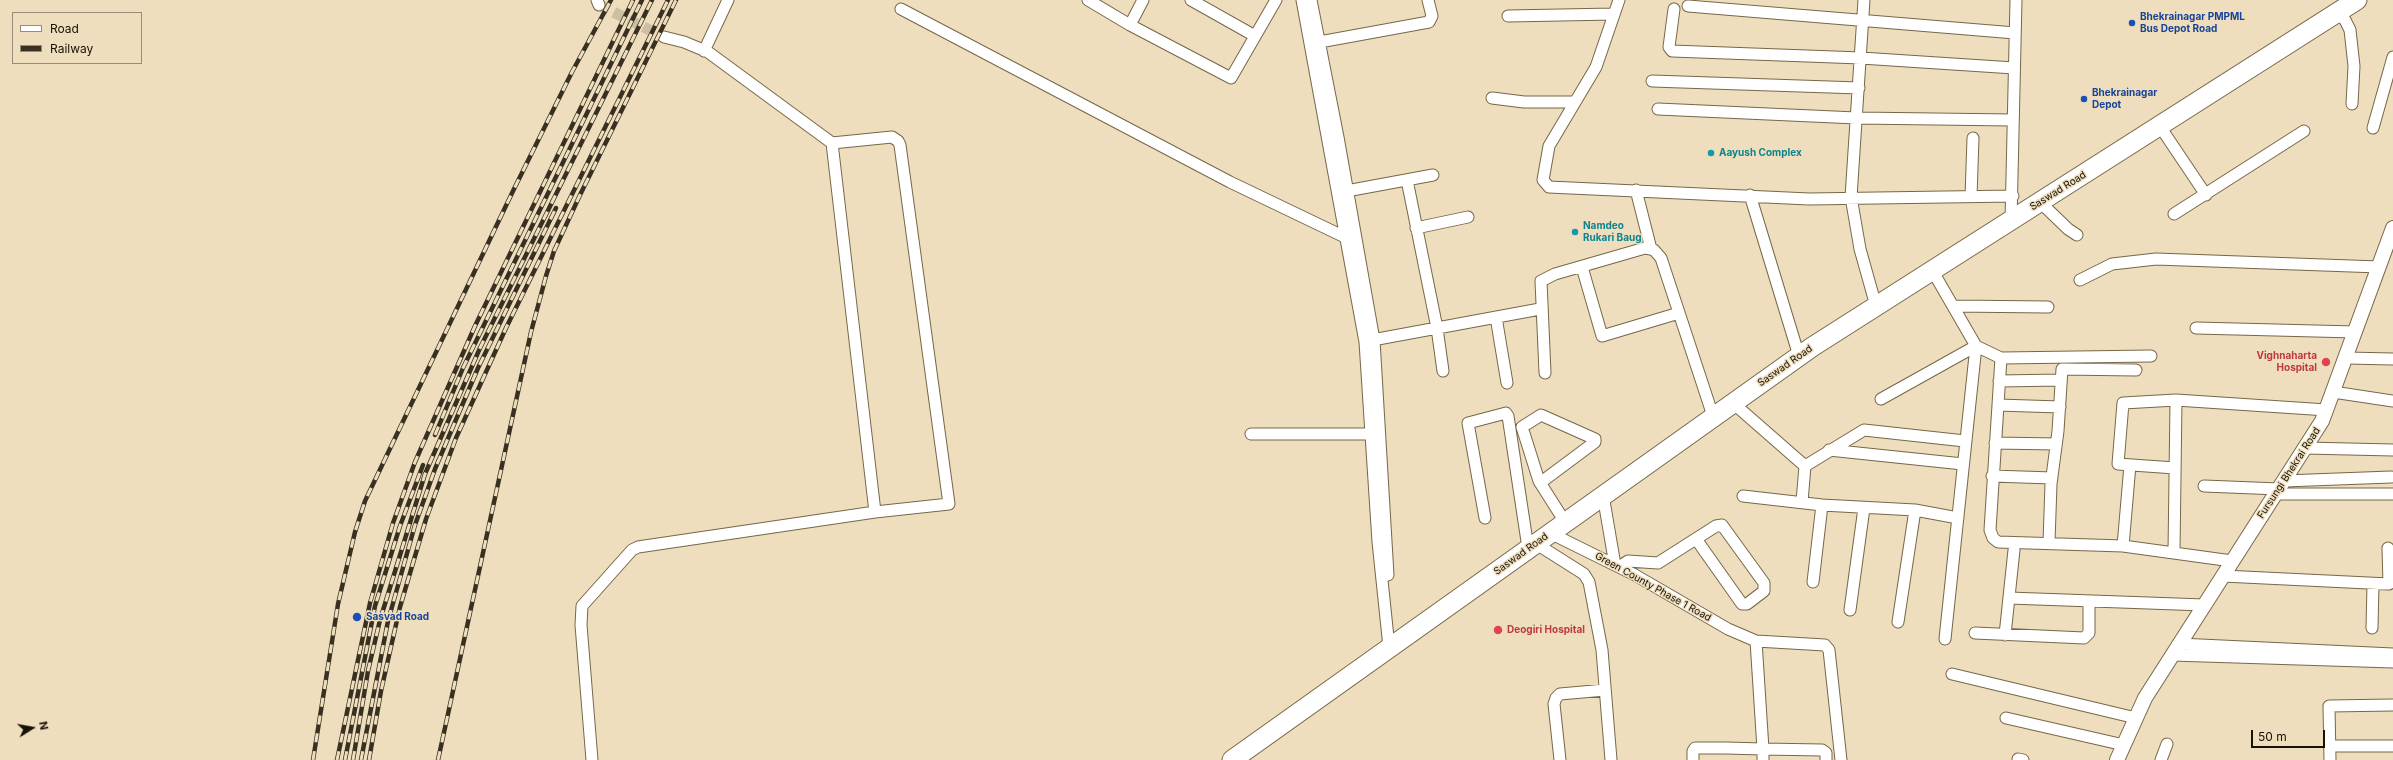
<!DOCTYPE html>
<html>
<head>
<meta charset="utf-8">
<style>
  body { margin:0 }
  #map { position:relative; width:2393px; height:760px; overflow:hidden; background:#efdebd; font-family:Inter,sans-serif }
  canvas { display:block }
  .legend { position:absolute; left:12px; top:12px; width:130px; height:52px; box-sizing:border-box; background:#efdebd; border:1px solid #998c74; margin:0; padding:5px 7px; list-style:none; font-size:12px; color:#171106 }
  .legend li { display:flex; align-items:center; gap:8px; height:20px }
  .legend b { width:20px; border:1px solid #998c74 }
  .north { position:absolute; left:12px; top:708px; width:40px; height:40px; -webkit-text-stroke:3px #efdebd; paint-order:stroke; rotate:79deg; font-size:11px; font-weight:700; line-height:16px; text-align:center; color:#171106 }
  .north::after { content:''; display:block; margin:auto; width:14px; height:18px; background:#171106; clip-path:polygon(50% 0,100% 100%,50% 72%,0 100%) }
  .scale { position:absolute; left:2251px; top:730px; width:74px; height:18px; box-sizing:border-box; border:2px solid #171106; border-top:0; padding-left:5px; font-size:12px; line-height:14px; white-space:nowrap; color:#171106; -webkit-text-stroke:3px #efdebd; paint-order:stroke }
</style>
</head>
<body>
<div id="map">
<canvas width="2393" height="760"></canvas>
<ul class="legend">
<li><b style="height:5px;background:#fff"></b>Road</li>
<li><b style="height:5px;background:#383122"></b>Railway</li>
</ul>
<div class="north">N</div>
<div class="scale">50 m</div>
</div>
<script>
const ctx = document.querySelector('canvas').getContext('2d');
ctx.lineJoin = 'round';
const poly = rows => new Path2D(rows.map(r => 'M' + r).join(''));
function stroke(path, color, width, dash) { ctx.strokeStyle = color; ctx.lineWidth = width; ctx.lineCap = dash ? 'butt' : 'round'; ctx.setLineDash(dash || []); ctx.stroke(path); }
function drawText(font, color, halo, rows, align = 'center') {
  ctx.font = font + ' Inter,sans-serif'; ctx.lineWidth = 3; ctx.setLineDash([]); ctx.textBaseline = 'middle'; ctx.strokeStyle = halo; ctx.fillStyle = color; for (const [text, x, y, turn = 0] of rows) {
    ctx.save(); ctx.translate(x, y); ctx.rotate((+turn || 0) * Math.PI / 180); ctx.textAlign = isNaN(turn) ? turn : align; if (halo) ctx.strokeText(text, 0, 0); ctx.fillText(text, 0, 0); ctx.restore();
  }
}
stroke(poly([
  [599,5,664,37]
]), '#cfbfa2', 11, [11, 5.5]);
const minor = poly([
  [597,0,599,5],
  [1088,0,1130,25,1143,0],
  [1191,0,1255,36],
  [1302,0,1365,342,1378,542,1389,647],
  [1311,0,1338,137,1374,340,1388,575],
  [1619,0,1596,67,1549,146,1543,180,1549,187,1809,199,2013,196],
  [1864,0,1851,197,1860,249,1876,306],
  [1688,6,2015,33],
  [901,9,1230,182,1351,240],
  [1674,9,1669,47,1672,51,1861,58,2014,68],
  [2337,12,2345,20,2350,30,2354,66,2352,104],
  [1508,16,1614,14],
  [1130,25,1231,78,1276,0],
  [664,37,684,42,708,52,832,143],
  [1314,43,1429,22,1432,16,1428,0],
  [704,51,728,0],
  [1652,81,1859,88],
  [1492,98,1524,102,1575,102],
  [1658,109,1856,118,2013,120],
  [2159,125,2206,195],
  [2373,128,2393,57],
  [1407,180,1437,328,1443,371],
  [1636,190,1651,249],
  [1341,192,1433,175],
  [1750,195,1799,356],
  [1971,197,1973,138],
  [2040,202,2068,229,2077,235],
  [2174,214,2304,131],
  [2011,221,2016,0],
  [1416,228,1468,217],
  [1582,267,1602,336,1679,313],
  [1932,270,1976,346,2001,358,2151,356],
  [2080,280,2112,264,2156,259,2379,267],
  [1953,306,2048,307],
  [1496,317,1507,383],
  [2196,328,2355,332],
  [1367,341,1540,309],
  [2001,358,1990,530,1993,538,1998,542,2123,546,2232,561],
  [2346,358,2393,359],
  [1545,373,1541,281,1555,274,1645,248,1654,250,1661,258,1713,416],
  [1999,381,2061,380],
  [2333,392,2393,401],
  [1881,399,1976,346],
  [1733,403,1805,466],
  [1998,405,2060,407],
  [1251,434,1377,434],
  [1995,443,2056,444],
  [2305,448,2393,450],
  [1829,450,1963,464],
  [1805,466,1864,430,1965,441],
  [2175,468,2118,464,2123,403,2176,400,2327,410],
  [1992,476,2052,478],
  [2284,481,2391,477],
  [1540,483,1595,442,1595,439,1541,415,1522,427,1539,481,1565,522],
  [2204,486,2279,489],
  [2275,494,2393,494],
  [1603,495,1615,565],
  [1743,496,1822,505,1915,510,1958,518],
  [1802,502,1805,466],
  [1485,518,1468,423,1506,413,1508,416,1528,548],
  [1550,533,1635,575,1728,629,1756,641,1825,645,1829,650,1841,760],
  [2049,542,2051,484,2058,431,2062,369,2136,370],
  [1535,543,1584,574,1589,582,1602,650,1611,760],
  [2123,546,2130,465],
  [2174,552,2176,400],
  [1619,567,1628,561,1658,563,1716,526,1722,525,1764,583,1764,591,1747,604,1742,604,1696,539],
  [2223,576,2389,584,2388,548],
  [1813,582,1822,505],
  [2009,598,2204,605],
  [1850,610,1864,508],
  [1898,622,1915,510],
  [2372,628,2373,584],
  [1975,633,2084,638,2089,633,2089,601],
  [2005,635,2014,550],
  [1945,639,1976,346],
  [1756,641,1763,749,1822,750,1826,753,1826,760],
  [2179,644,2393,654],
  [2172,655,2393,662],
  [1952,674,2136,718],
  [2006,718,2124,745],
  [2330,746,2393,746],
  [2018,759,2023,760],
  [592,760,581,625,582,606,632,550,638,547,875,512,832,143,892,137,898,141,900,145,949,504,875,512],
  [1560,760,1554,704,1556,698,1560,694,1605,690],
  [1693,760,1693,751,1695,748,1726,748,1763,749,1763,760],
  [2161,760,2167,744],
  [2330,760,2329,706,2393,705]
]);
const tertiary = poly([
  [2117,760,2145,698,2322,421,2393,228]
]);
const trunk = poly([
  [1232,760,1812,347,2357,0]
]);
stroke(minor, '#766749', 13);
stroke(tertiary, '#766749', 16);
stroke(trunk, '#766749', 21);
stroke(minor, '#fff', 11);
stroke(tertiary, '#fff', 14);
stroke(trunk, '#fff', 19);
const rail = poly([
  [435,435,463,368,642,0],
  [313,760,338,604,355,532,365,501,513,191,572,72,611,0],
  [337,760,370,603,393,523,415,462,475,326,633,0],
  [345,760,375,606,400,526,423,465],
  [353,760,368,671,380,620,425,474,480,348,652,0],
  [361,760,388,621,415,525,435,469,478,368,556,208],
  [369,760,381,691,400,607,426,519,456,438,506,328,668,0],
  [438,760,531,332,546,276,554,251,580,195,676,0]
]);
stroke(rail, '#383122', 4.5);
stroke(rail, '#efdebd', 3, [9]);
for (const [x, y, r, color] of [
  [2132,23,4,"#1a4fb4"],
  [2084,99,4,"#1a4fb4"],
  [1711,153,4,"#0f9aa8"],
  [1575,232,4,"#0f9aa8"],
  [2326,362,5,"#e0444e"],
  [357,617,5,"#1a4fb4"],
  [1498,630,5,"#e0444e"]
]) { const dot = new Path2D(); dot.arc(x, y, r, 0, 2 * Math.PI); ctx.fillStyle = color; ctx.fill(dot); stroke(dot, '#efdebd', 1.5); }
drawText('bold 10px', '#164399', '#efdebd', [
  ["Bhekrainagar PMPML",2140,17],
  ["Bus Depot Road",2140,29],
  ["Bhekrainagar",2092,93],
  ["Depot",2092,105],
  ["Sasvad Road",366,617]
], 'left');
drawText('bold 10px', '#0d838f', '#efdebd', [
  ["Aayush Complex",1719,153],
  ["Namdeo",1583,226],
  ["Rukari Baug",1583,238]
], 'left');
drawText('10px', '#171106', '#efdebd', [
  ["Saswad Road",2058,191,-32],
  ["Saswad Road",1785,366,-35],
  ["Fursungi Bhekrai Road",2289,473,-57],
  ["Saswad Road",1521,554,-36],
  ["Green County Phase 1 Road",1653,587,29]
]);
drawText('bold 10px', '#be3a42', '#efdebd', [
  ["Vighnaharta",2317,356],
  ["Hospital",2317,368],
  ["Deogiri Hospital",1507,630,"left"]
], 'right');
</script>
</body>
</html>
